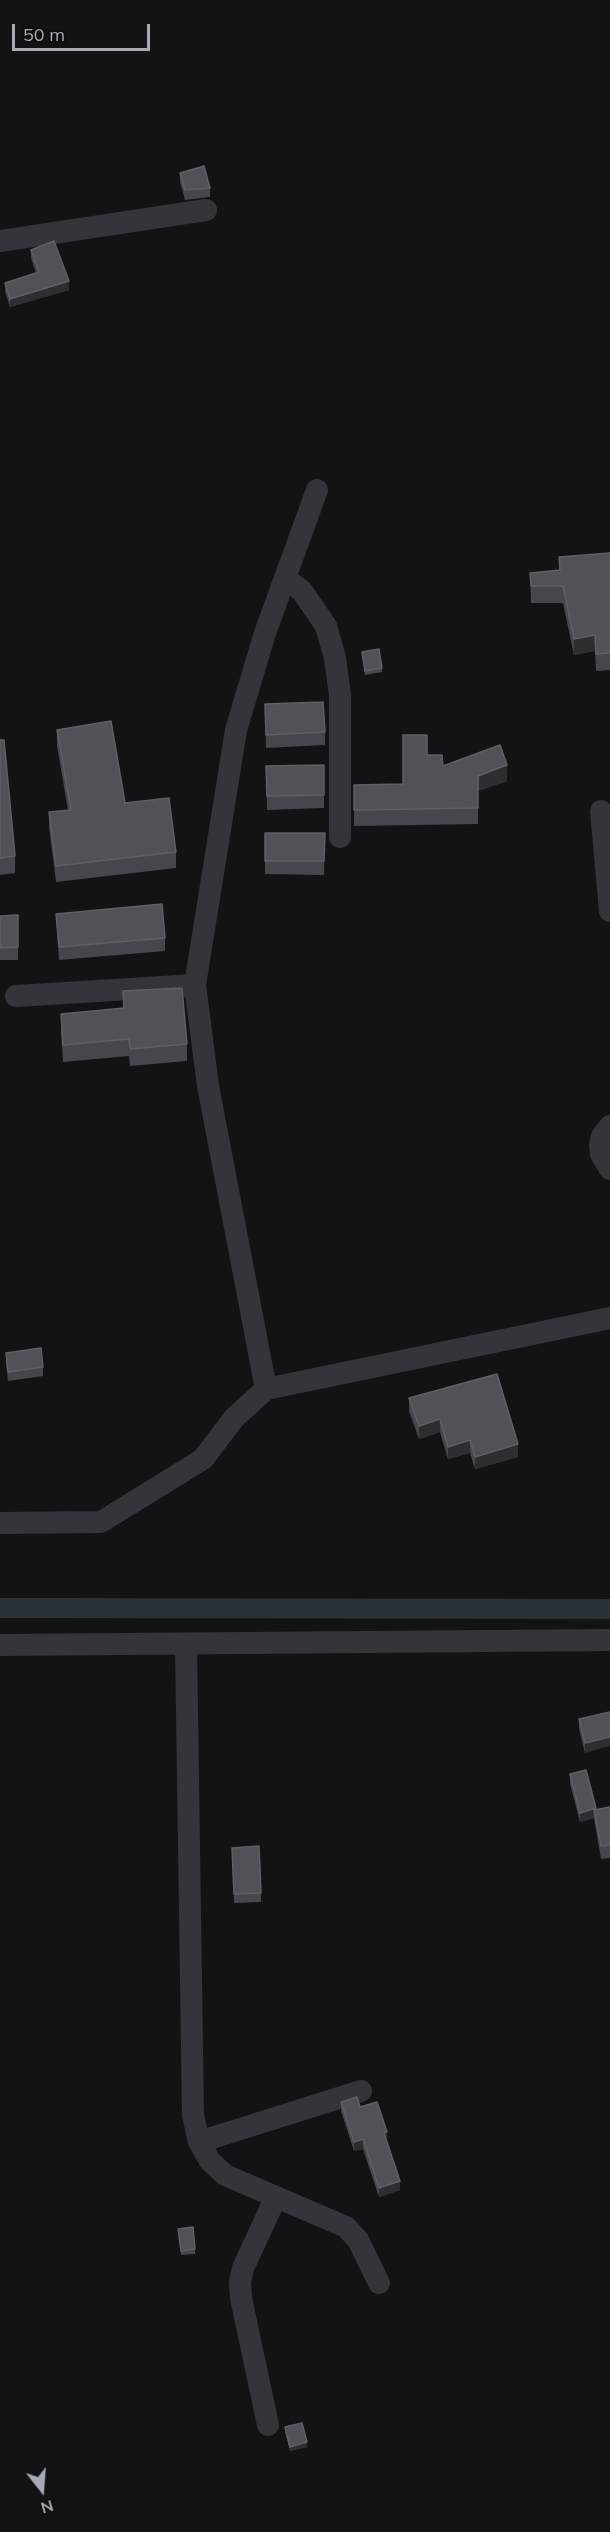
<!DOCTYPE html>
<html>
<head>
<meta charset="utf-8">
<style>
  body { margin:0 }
  #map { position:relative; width:610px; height:2532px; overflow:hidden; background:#131315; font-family:Mulish,sans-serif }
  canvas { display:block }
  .north { position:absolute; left:12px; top:2460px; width:60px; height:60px; -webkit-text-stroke:4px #0e0e10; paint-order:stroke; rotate:163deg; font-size:16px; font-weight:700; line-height:24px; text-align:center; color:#a5aab5 }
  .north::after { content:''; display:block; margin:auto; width:21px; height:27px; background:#a5aab5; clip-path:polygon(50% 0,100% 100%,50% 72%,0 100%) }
  .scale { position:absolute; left:12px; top:24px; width:138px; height:27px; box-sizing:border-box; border:3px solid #a5aab5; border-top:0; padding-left:8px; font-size:18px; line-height:21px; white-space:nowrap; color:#a5aab5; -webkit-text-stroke:4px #0e0e10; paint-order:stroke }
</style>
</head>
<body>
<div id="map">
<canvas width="610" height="2532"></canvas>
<div class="north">N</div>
<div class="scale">50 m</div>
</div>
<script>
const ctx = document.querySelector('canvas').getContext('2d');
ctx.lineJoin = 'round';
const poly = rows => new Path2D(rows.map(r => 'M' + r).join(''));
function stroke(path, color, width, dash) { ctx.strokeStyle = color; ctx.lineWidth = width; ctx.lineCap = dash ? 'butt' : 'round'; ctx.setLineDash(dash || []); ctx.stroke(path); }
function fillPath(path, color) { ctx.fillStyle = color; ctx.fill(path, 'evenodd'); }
stroke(poly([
  [0,1608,610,1609]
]), '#2a3238', 20);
stroke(poly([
  [0,241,206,210],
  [285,578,302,591,326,626,335,658,340,695,340,837],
  [601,811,610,911],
  [16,996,195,985],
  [610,1126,602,1136,600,1145,601,1154,610,1169],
  [266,1389,208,1086,195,985,236,730,265,633,317,490],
  [0,1523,101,1522,203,1459,234,1418,266,1389,610,1318],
  [186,1644,193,2115,199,2142,210,2161,225,2175,346,2227,358,2240,379,2283],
  [0,1645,610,1640],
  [199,2142,361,2091],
  [268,2425,241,2298,240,2282,243,2268,276,2197]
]), '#34353a', 22);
fillPath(poly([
  [180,173,210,188,210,197,185,200,180,182],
  [31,250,69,290,10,307,5,291,5,283,36,273,31,258],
  [610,553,610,670,596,671,595,651,574,655,563,603,531,603,530,573,559,570,559,557],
  [362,652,382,668,382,672,365,675],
  [265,704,325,732,325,745,266,748],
  [57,730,125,803,176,852,176,868,56,882,49,828,49,812,68,810,57,746],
  [0,740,15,856,15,873,0,875],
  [427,755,443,766,507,781,478,791,478,824,354,826,354,785,403,784],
  [324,765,324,808,267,810,266,766],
  [265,833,325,833,324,875,265,874],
  [56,914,165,938,165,951,59,960],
  [18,915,18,960,0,960,0,916],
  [123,991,187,1044,187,1061,130,1066,129,1056,63,1062,61,1031,61,1014,123,1008],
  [6,1353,43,1367,43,1376,8,1381,6,1362],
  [409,1398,518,1457,475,1469,470,1453,448,1459,440,1432,419,1439,409,1411],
  [610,1712,585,1753,579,1729,579,1719],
  [570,1774,596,1810,610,1807,610,1858,601,1859,594,1818,580,1822,570,1784],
  [232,1857,261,1893,261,1902,234,1903],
  [341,2102,360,2107,387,2141,400,2190,379,2197,363,2149,354,2151,341,2111],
  [178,2229,195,2249,195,2254,181,2255],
  [285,2427,307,2447,290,2451,285,2432]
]), '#46474d');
fillPath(poly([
  [69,281,69,290,10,307,10,299],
  [595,635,595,651,574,655,574,639],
  [507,765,507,781,478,791,478,776],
  [440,1419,440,1432,419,1439,419,1426],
  [470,1440,470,1453,448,1459,448,1447],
  [518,1444,518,1457,475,1469,475,1457],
  [610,1737,610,1746,585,1753,585,1743],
  [596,1808,596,1818,594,1810,594,1818,580,1822,580,1813],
  [387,2132,387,2141,384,2142,384,2133],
  [363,2139,363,2149,354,2151,354,2142],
  [400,2181,400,2190,379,2197,379,2188],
  [307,2442,307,2447,290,2451,290,2447]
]), '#2d2e32');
const building = poly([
  [204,166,210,188,185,190,180,173,204,166],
  [54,241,69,281,10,299,5,283,39,272,31,250,54,241],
  [610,553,610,653,596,654,595,635,574,639,563,586,531,586,530,573,560,570,559,557,610,553],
  [379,649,382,668,365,671,362,652,379,649],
  [323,702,325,732,266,735,265,704,323,702],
  [111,721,125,803,169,798,176,852,56,866,49,812,71,810,57,730,111,721],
  [403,735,427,735,427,755,442,755,443,766,500,745,507,765,478,776,478,808,354,810,354,785,403,784,403,735],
  [0,740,4,740,15,856,0,858,0,740],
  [324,765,324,795,267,796,266,766,324,765],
  [265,833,325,833,324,861,265,861,265,833],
  [162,904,165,938,59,947,56,914,162,904],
  [18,915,18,947,0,948,0,916,18,915],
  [182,988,187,1044,130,1049,129,1039,63,1045,61,1014,124,1008,123,991,182,988],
  [41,1348,43,1367,8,1372,6,1353,41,1348],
  [497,1374,518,1444,475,1457,470,1440,448,1447,440,1419,419,1426,409,1398,497,1374],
  [610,1712,610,1737,585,1743,579,1719,610,1712],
  [586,1770,596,1808,580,1813,570,1774,586,1770],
  [610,1807,610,1845,601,1846,594,1810,610,1807],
  [259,1846,261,1893,234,1894,232,1848,259,1846],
  [357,2097,360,2107,377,2102,387,2132,384,2133,400,2181,379,2188,363,2139,354,2142,341,2102,357,2097],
  [193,2227,195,2249,181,2251,178,2229,193,2227],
  [302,2423,307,2442,290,2447,285,2427,302,2423]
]);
fillPath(building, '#505258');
stroke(building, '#5e6067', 1.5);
</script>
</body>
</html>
